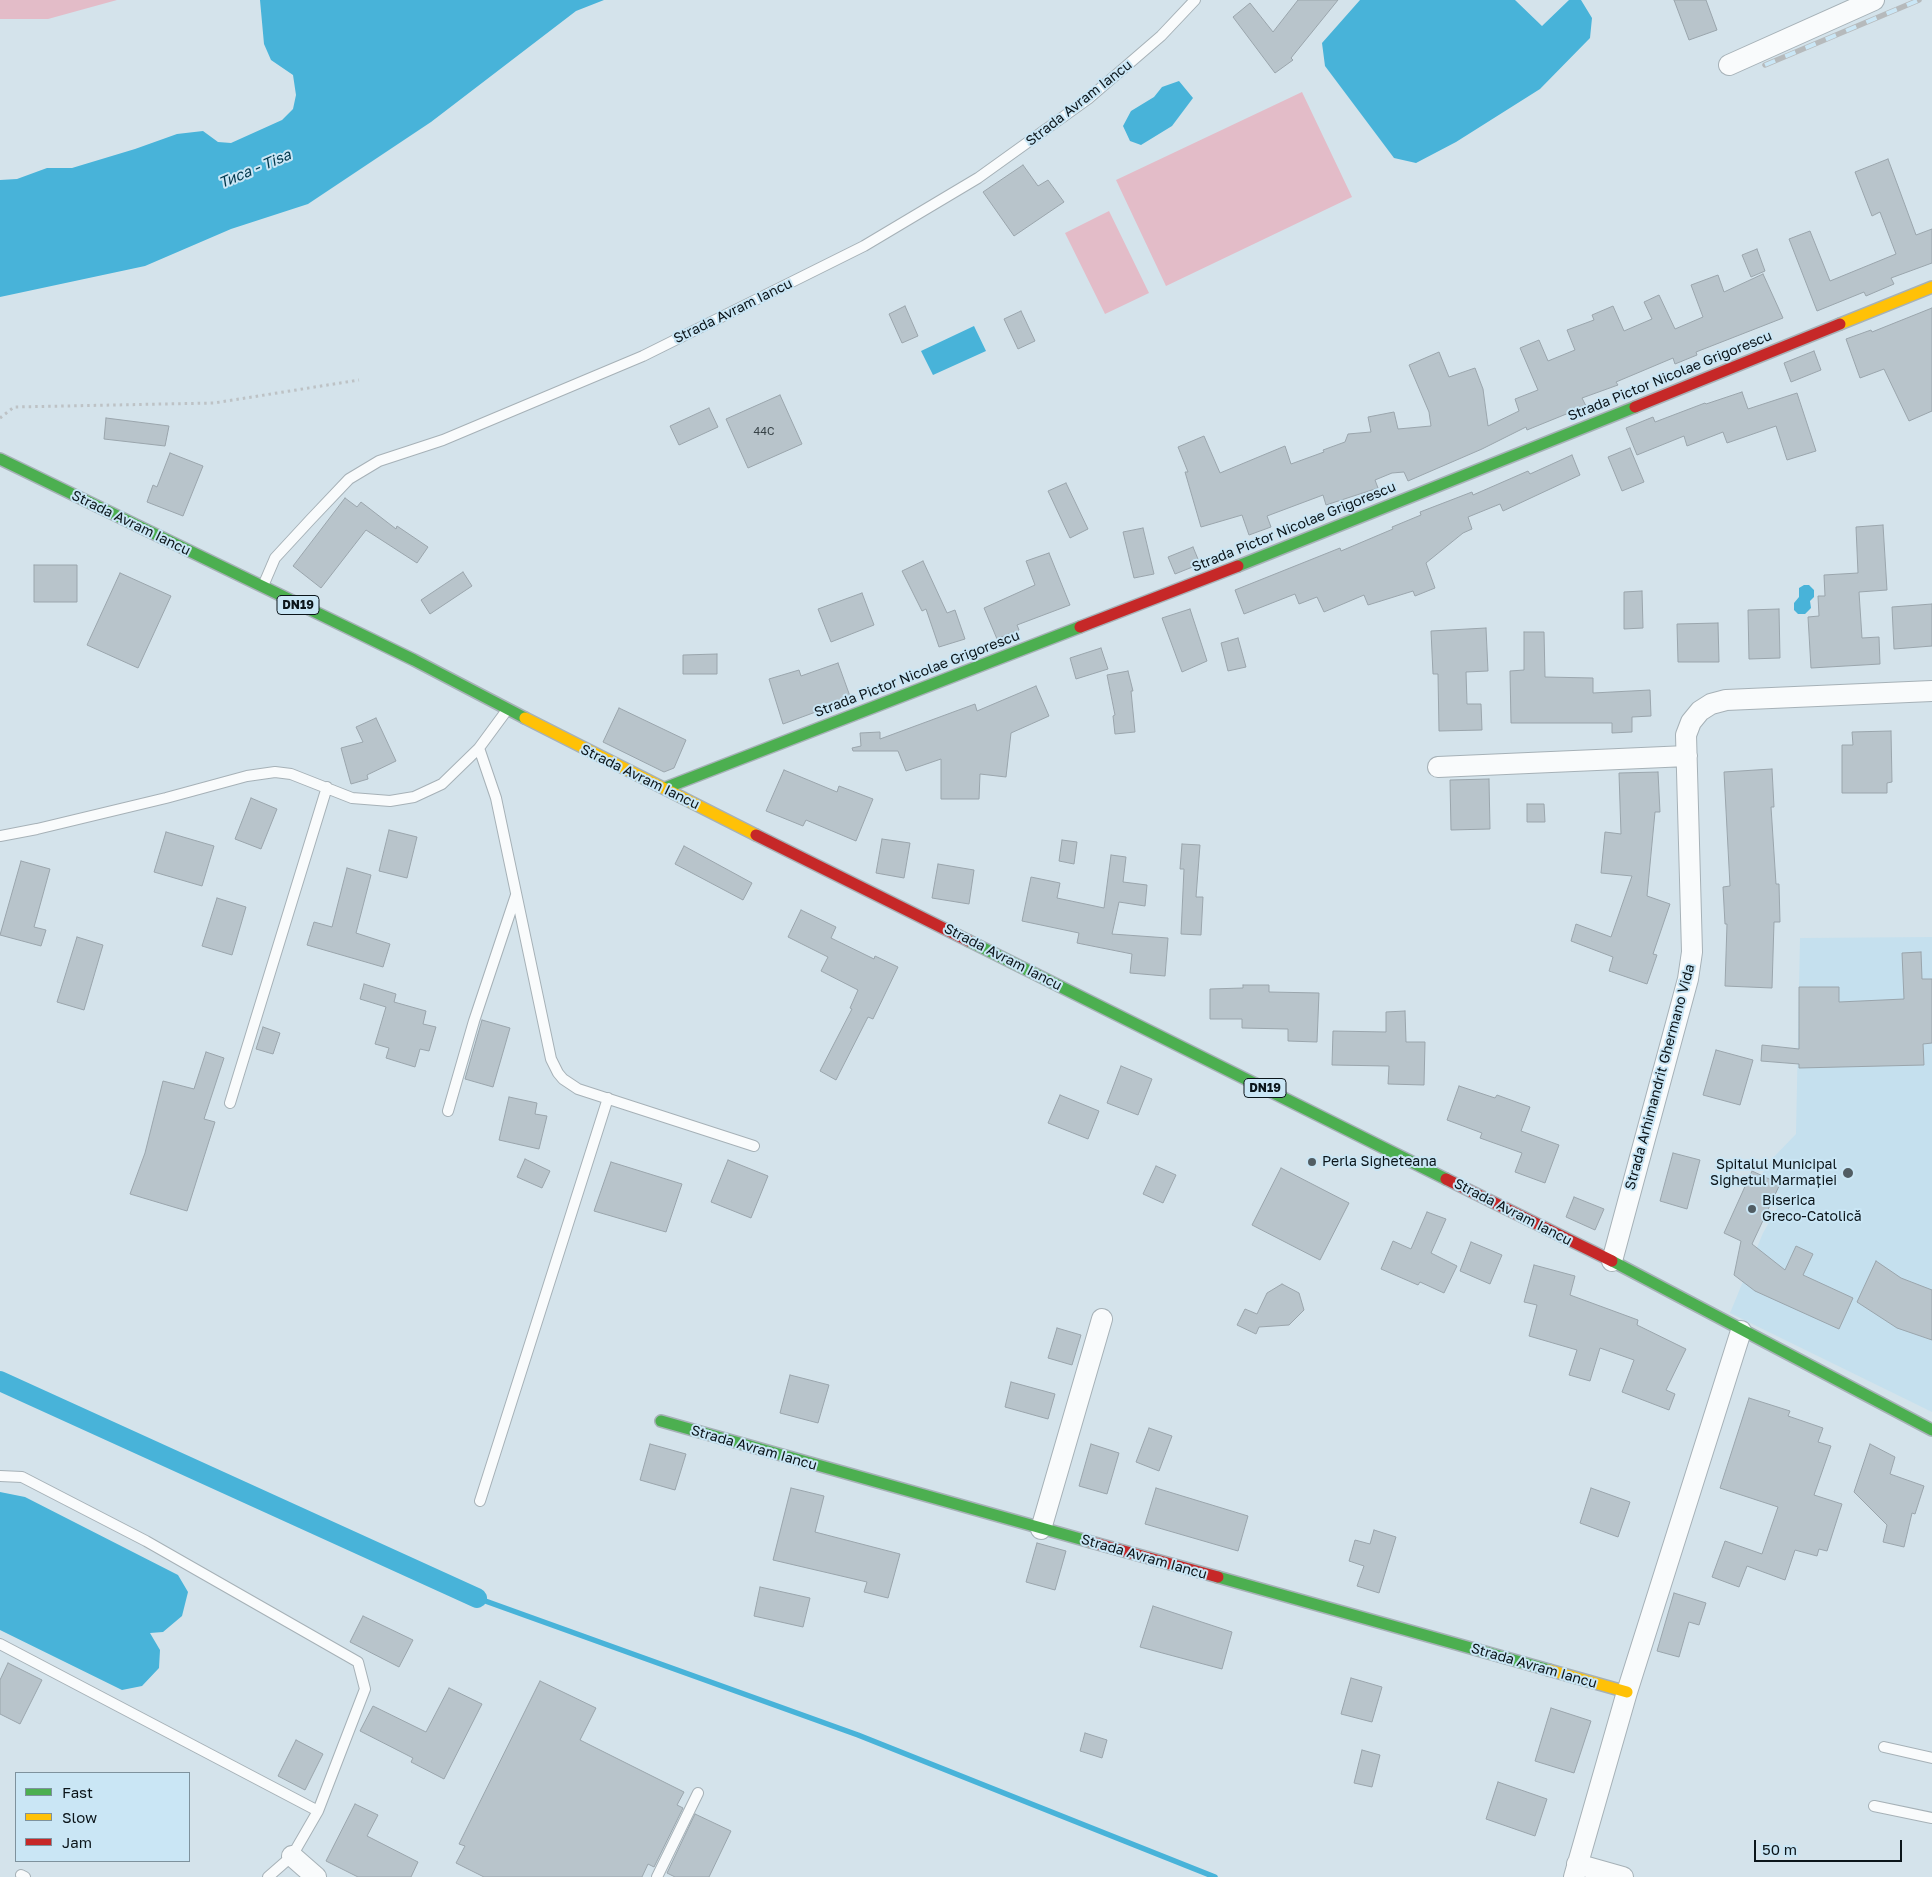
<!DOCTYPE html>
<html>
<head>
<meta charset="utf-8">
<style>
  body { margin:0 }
  #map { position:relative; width:1932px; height:1877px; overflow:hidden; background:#d4e3eb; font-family:"Golos Text",sans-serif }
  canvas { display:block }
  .legend { position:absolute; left:15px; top:1772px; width:175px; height:90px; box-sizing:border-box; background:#cae6f5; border:1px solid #7e929d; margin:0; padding:6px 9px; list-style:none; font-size:15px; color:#0b151a }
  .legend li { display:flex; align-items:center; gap:10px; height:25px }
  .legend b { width:25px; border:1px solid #7e929d }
  .scale { position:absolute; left:1754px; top:1840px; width:148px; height:22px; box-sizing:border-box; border:2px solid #0b151a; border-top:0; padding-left:6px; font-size:15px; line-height:18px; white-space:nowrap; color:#0b151a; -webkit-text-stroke:4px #cae6f5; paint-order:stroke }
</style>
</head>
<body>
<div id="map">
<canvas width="1932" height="1877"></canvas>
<ul class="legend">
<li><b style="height:6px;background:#4caf50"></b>Fast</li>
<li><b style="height:6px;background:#ffc107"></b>Slow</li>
<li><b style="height:6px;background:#c62828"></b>Jam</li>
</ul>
<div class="scale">50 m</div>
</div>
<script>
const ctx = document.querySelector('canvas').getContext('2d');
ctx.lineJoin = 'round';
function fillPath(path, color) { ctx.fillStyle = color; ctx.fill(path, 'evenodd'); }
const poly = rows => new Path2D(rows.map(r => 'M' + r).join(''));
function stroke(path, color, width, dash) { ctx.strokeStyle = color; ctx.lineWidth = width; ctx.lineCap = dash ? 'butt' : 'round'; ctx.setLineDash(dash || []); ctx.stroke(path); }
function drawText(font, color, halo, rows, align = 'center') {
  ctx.font = font + ' "Golos Text",sans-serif'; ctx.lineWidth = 4; ctx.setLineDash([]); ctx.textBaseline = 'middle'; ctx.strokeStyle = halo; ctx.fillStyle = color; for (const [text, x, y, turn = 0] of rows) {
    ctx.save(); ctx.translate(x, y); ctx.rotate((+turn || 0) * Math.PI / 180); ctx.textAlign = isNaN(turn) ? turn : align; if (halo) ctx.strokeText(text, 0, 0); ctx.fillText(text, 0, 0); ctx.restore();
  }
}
fillPath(poly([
  [1932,937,1932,1412,1730,1313,1763,1233,1784,1196,1757,1183,1769,1162,1796,1134,1800,938]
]), '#c5e0ee');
fillPath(poly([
  [0,0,117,0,48,19,0,19],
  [1302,92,1352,197,1166,286,1116,180],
  [1109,211,1149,293,1105,314,1065,233]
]), '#e3bcc8');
fillPath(poly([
  [260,0,604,0,576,11,431,122,308,204,231,229,145,266,0,297,0,180,17,179,47,168,72,168,135,149,177,134,203,131,218,142,231,143,282,120,293,109,296,95,293,75,271,60,264,44],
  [1360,0,1515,0,1542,26,1569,0,1581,0,1592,18,1590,38,1540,89,1456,142,1416,163,1394,158,1325,66,1322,43],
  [1179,81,1193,98,1172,126,1141,145,1130,141,1123,126,1131,111,1154,97,1162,87],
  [974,326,986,351,933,375,921,351],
  [1804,585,1809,585,1814,590,1814,597,1810,601,1811,608,1805,614,1798,614,1794,610,1794,603,1799,597,1799,588],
  [0,1492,25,1497,178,1575,188,1592,182,1616,163,1632,150,1633,160,1650,159,1668,142,1686,122,1690,0,1630]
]), '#48b3d9');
stroke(poly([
  [477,1598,858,1735,1215,1877]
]), '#48b3d9', 5.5);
stroke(poly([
  [0,1381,477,1598]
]), '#48b3d9', 20);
const building = poly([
  [1298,0,1338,0,1291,58,1293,60,1275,73,1233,17,1250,3,1273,32,1298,0],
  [1674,0,1706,0,1717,30,1689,40,1674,0],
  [1888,159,1916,235,1932,229,1932,263,1891,278,1894,284,1866,296,1864,292,1817,311,1789,239,1810,231,1830,281,1896,254,1880,212,1872,216,1855,172,1888,159],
  [1023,165,1038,186,1048,180,1064,202,1014,236,983,192,1023,165],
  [1757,249,1765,271,1751,277,1742,255,1757,249],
  [1763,274,1783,318,1696,352,1697,355,1675,364,1673,358,1616,382,1618,385,1582,398,1586,406,1527,430,1526,427,1482,449,1408,481,1404,472,1392,473,1375,480,1378,488,1326,505,1323,495,1267,516,1271,527,1249,535,1242,515,1201,527,1185,472,1188,472,1178,447,1204,436,1220,473,1285,446,1291,464,1324,452,1323,450,1345,442,1348,434,1371,432,1368,417,1394,412,1398,429,1431,426,1429,412,1409,365,1439,352,1449,377,1475,368,1483,389,1488,426,1519,411,1515,399,1538,390,1520,348,1539,340,1548,361,1575,350,1567,330,1594,320,1592,315,1613,306,1624,331,1652,319,1644,302,1659,295,1675,329,1703,317,1691,285,1718,275,1724,292,1763,274],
  [905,306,918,336,902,343,889,314,905,306],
  [1932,308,1932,411,1909,421,1884,369,1860,378,1846,339,1871,330,1872,332,1932,308],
  [1021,311,1035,341,1018,349,1004,319,1021,311],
  [1814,351,1821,370,1791,382,1784,363,1814,351],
  [1742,392,1748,409,1797,393,1816,451,1787,460,1776,426,1727,443,1723,432,1687,446,1684,436,1637,455,1626,428,1653,417,1655,422,1705,403,1706,404,1742,392],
  [780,395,802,444,748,468,726,419,780,395],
  [709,408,718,427,679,445,670,426,709,408],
  [106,418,169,426,165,446,104,439,106,418],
  [1630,448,1644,482,1622,491,1608,457,1630,448],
  [170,453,203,466,183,516,147,502,153,485,157,487,170,453],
  [1572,455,1580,475,1503,511,1500,504,1468,517,1472,529,1463,533,1426,563,1435,588,1415,596,1413,591,1368,605,1364,595,1324,612,1317,597,1299,604,1295,594,1244,614,1235,590,1340,548,1341,551,1393,529,1392,527,1421,515,1420,512,1472,492,1473,495,1528,471,1530,474,1572,455],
  [1066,483,1088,529,1070,538,1048,491,1066,483],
  [345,498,357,507,361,502,396,529,397,526,428,547,417,563,366,530,321,588,293,566,345,498],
  [1883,525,1887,590,1859,592,1862,638,1879,637,1880,664,1811,668,1808,617,1819,616,1818,596,1825,596,1824,575,1858,573,1856,527,1883,525],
  [1143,528,1154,574,1134,578,1123,532,1143,528],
  [1193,547,1200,564,1175,574,1168,557,1193,547],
  [1049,553,1070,605,1017,625,1019,630,997,639,984,608,1035,585,1026,561,1049,553],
  [923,561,947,613,955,610,965,639,939,647,926,609,922,611,902,571,923,561],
  [34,565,77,565,77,602,34,602,34,565],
  [463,572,472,586,430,614,421,600,463,572],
  [120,573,171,596,138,668,87,645,120,573],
  [1642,591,1643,628,1624,629,1624,592,1642,591],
  [862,593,874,625,831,642,818,609,862,593],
  [1932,604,1932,646,1894,649,1892,607,1932,604],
  [1190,609,1207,661,1182,672,1162,618,1190,609],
  [1779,609,1780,658,1749,659,1748,610,1779,609],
  [1718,623,1719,662,1678,662,1677,624,1718,623],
  [1486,628,1488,671,1466,672,1467,704,1481,704,1482,730,1439,731,1438,674,1433,674,1431,631,1486,628],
  [1524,632,1544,632,1545,677,1593,678,1593,693,1650,690,1651,716,1632,717,1632,732,1612,733,1612,723,1511,723,1510,671,1524,670,1524,632],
  [1238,638,1246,667,1228,671,1221,643,1238,638],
  [1101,648,1108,669,1076,679,1070,658,1101,648],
  [717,654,717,674,683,674,683,655,717,654],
  [838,663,851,699,783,724,769,679,799,670,801,676,838,663],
  [1128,671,1133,691,1131,691,1135,732,1115,734,1113,716,1115,715,1107,675,1128,671],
  [1036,686,1049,716,1011,733,1006,777,980,774,979,799,941,799,941,759,906,771,898,751,853,751,852,748,861,746,860,733,880,732,880,739,975,704,977,711,1036,686],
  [619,708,686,740,674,768,664,772,603,742,619,708],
  [376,718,396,761,367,775,368,779,351,784,341,748,363,742,356,727,376,718],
  [1891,731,1892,782,1887,783,1887,793,1842,793,1842,745,1853,745,1852,732,1891,731],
  [1772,769,1774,807,1771,807,1776,884,1779,884,1780,922,1774,922,1772,988,1725,986,1727,924,1725,924,1723,887,1730,886,1724,772,1772,769],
  [784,770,837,792,839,786,873,799,856,841,806,820,803,826,766,811,784,770],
  [1658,772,1660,812,1655,812,1647,896,1670,904,1653,954,1657,955,1647,984,1609,971,1613,957,1571,941,1576,924,1611,937,1632,876,1601,873,1605,832,1621,834,1619,773,1658,772],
  [1489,779,1490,829,1451,830,1450,780,1489,779],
  [251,798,277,809,261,849,235,839,251,798],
  [1527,804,1544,804,1545,822,1527,822,1527,804],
  [389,830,417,837,407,878,379,871,389,830],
  [166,832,214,846,202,886,154,872,166,832],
  [882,839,910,843,904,878,876,873,882,839],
  [1062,840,1077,842,1074,864,1059,861,1062,840],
  [1182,844,1200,845,1196,897,1203,897,1201,935,1181,934,1184,869,1180,869,1182,844],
  [684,846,752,883,743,900,675,864,684,846],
  [1111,855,1126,857,1123,882,1147,885,1145,906,1119,902,1112,934,1168,938,1165,976,1130,973,1132,954,1077,943,1079,933,1022,921,1031,877,1060,883,1057,898,1104,908,1111,855],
  [21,861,50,869,34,927,46,930,41,946,0,935,21,861],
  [938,864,974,870,969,904,932,898,938,864],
  [347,868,371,875,356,933,390,944,383,967,307,945,314,922,332,927,347,868],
  [217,898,246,907,232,955,202,946,217,898],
  [801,910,836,927,831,938,874,959,875,956,898,967,873,1019,868,1017,836,1080,820,1071,852,1009,850,1008,858,990,821,971,828,957,788,937,801,910],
  [77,937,103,945,84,1010,57,1002,77,937],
  [1921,952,1922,979,1932,979,1932,1043,1923,1044,1924,1065,1799,1068,1799,1064,1761,1061,1762,1045,1799,1049,1799,987,1839,987,1839,1002,1904,999,1902,953,1921,952],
  [364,984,396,994,394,1002,426,1011,423,1024,436,1027,429,1051,420,1049,415,1067,386,1058,389,1048,375,1044,386,1007,360,999,364,984],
  [1243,985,1269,985,1269,992,1319,993,1317,1042,1288,1041,1288,1029,1242,1028,1242,1019,1210,1019,1210,989,1243,988,1243,985],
  [1405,1011,1406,1042,1425,1042,1424,1085,1388,1084,1389,1066,1332,1065,1333,1031,1386,1032,1386,1012,1405,1011],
  [482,1020,510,1028,493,1087,465,1079,482,1020],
  [263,1027,280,1033,273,1054,256,1049,263,1027],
  [1716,1050,1753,1060,1740,1105,1703,1095,1716,1050],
  [206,1052,224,1058,204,1119,215,1122,187,1211,130,1194,145,1153,163,1081,194,1089,206,1052],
  [1121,1066,1152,1079,1138,1115,1107,1103,1121,1066],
  [1459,1086,1495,1098,1497,1095,1530,1107,1521,1131,1559,1145,1545,1183,1515,1172,1522,1153,1480,1138,1482,1133,1447,1120,1459,1086],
  [1060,1095,1099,1111,1088,1139,1048,1123,1060,1095],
  [509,1097,537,1103,535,1114,547,1116,539,1149,499,1140,509,1097],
  [1673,1153,1700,1160,1687,1209,1660,1201,1673,1153],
  [525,1159,550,1171,542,1188,517,1177,525,1159],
  [728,1160,768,1176,751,1218,711,1202,728,1160],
  [611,1162,682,1184,666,1232,594,1211,611,1162],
  [1156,1166,1176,1175,1163,1203,1143,1194,1156,1166],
  [1281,1168,1349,1203,1320,1260,1252,1225,1281,1168],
  [1752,1171,1780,1184,1752,1244,1785,1270,1796,1246,1813,1254,1803,1275,1853,1298,1839,1329,1755,1291,1734,1275,1741,1241,1724,1233,1752,1171],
  [1574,1197,1604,1209,1595,1230,1566,1217,1574,1197],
  [1427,1212,1446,1219,1431,1253,1457,1266,1444,1293,1420,1282,1418,1285,1381,1269,1393,1241,1411,1249,1427,1212],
  [1471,1242,1502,1255,1490,1284,1460,1271,1471,1242],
  [1876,1261,1901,1278,1932,1290,1932,1340,1897,1328,1857,1302,1876,1261],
  [1534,1265,1575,1276,1570,1295,1638,1320,1637,1325,1686,1349,1666,1390,1675,1394,1669,1410,1622,1392,1634,1360,1600,1348,1590,1381,1569,1375,1577,1350,1529,1336,1537,1305,1524,1302,1534,1265],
  [1282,1284,1299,1293,1304,1310,1289,1325,1259,1327,1256,1334,1237,1325,1245,1309,1257,1314,1267,1293,1282,1284],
  [1057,1328,1081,1335,1072,1365,1048,1358,1057,1328],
  [790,1375,829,1385,818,1423,780,1413,790,1375],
  [1011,1382,1055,1394,1048,1419,1005,1407,1011,1382],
  [1749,1398,1790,1411,1788,1416,1823,1428,1818,1442,1831,1446,1814,1495,1842,1504,1827,1551,1819,1549,1817,1556,1795,1550,1785,1580,1747,1566,1739,1587,1712,1577,1725,1541,1762,1554,1778,1507,1720,1488,1749,1398],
  [1149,1428,1172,1436,1159,1471,1136,1462,1149,1428],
  [650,1444,686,1454,675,1490,640,1480,650,1444],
  [1091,1444,1119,1453,1107,1494,1079,1486,1091,1444],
  [1870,1444,1895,1457,1890,1474,1924,1486,1915,1514,1912,1513,1904,1547,1883,1542,1887,1525,1854,1492,1870,1444],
  [791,1488,824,1496,815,1532,900,1554,888,1598,864,1592,867,1582,773,1560,791,1488],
  [1156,1488,1248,1516,1238,1551,1145,1524,1156,1488],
  [1591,1488,1630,1502,1618,1537,1580,1523,1591,1488],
  [1374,1530,1396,1537,1379,1593,1357,1586,1364,1566,1349,1561,1355,1540,1370,1544,1374,1530],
  [1037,1543,1066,1551,1055,1590,1026,1582,1037,1543],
  [760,1587,810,1598,803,1627,754,1616,760,1587],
  [1674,1593,1706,1603,1699,1625,1689,1622,1679,1657,1657,1651,1674,1593],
  [1153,1606,1232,1632,1222,1669,1140,1647,1153,1606],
  [363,1616,413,1640,399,1667,350,1642,363,1616],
  [8,1663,42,1680,20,1724,0,1714,0,1680,8,1663],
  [1351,1678,1382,1687,1372,1722,1341,1714,1351,1678],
  [540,1681,596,1708,580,1740,684,1792,677,1805,683,1808,654,1867,648,1864,642,1877,484,1877,456,1863,465,1846,459,1844,540,1681],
  [449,1688,482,1704,444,1779,411,1762,413,1758,360,1731,373,1706,426,1732,449,1688],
  [1551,1708,1591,1721,1574,1773,1535,1761,1551,1708],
  [1085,1733,1107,1740,1102,1758,1080,1751,1085,1733],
  [296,1740,323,1754,305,1790,278,1776,296,1740],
  [1362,1750,1380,1755,1372,1787,1354,1783,1362,1750],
  [1498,1782,1547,1799,1535,1836,1486,1819,1498,1782],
  [355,1804,378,1815,367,1836,418,1862,411,1877,358,1877,326,1861,355,1804],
  [695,1814,731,1831,709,1877,675,1877,667,1873,695,1814]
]);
fillPath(building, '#b8c4cb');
stroke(building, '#9aa5ac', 1);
const lane = poly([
  [263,586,275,558,311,519,349,479,379,461,443,440,643,356,864,246,978,178,1088,99,1161,36,1195,0],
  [479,748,496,798,551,1059,558,1073,563,1079,578,1089,754,1146],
  [0,836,37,829,166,798,247,776,275,772,291,774,352,798,390,801,414,797,442,784,479,748,507,710],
  [230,1103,327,787],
  [448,1111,474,1021,516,895],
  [0,1476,22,1477,146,1541,358,1662,365,1689,318,1811,0,1644],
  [480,1501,608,1098],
  [1884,1747,1932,1758],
  [1874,1806,1932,1818],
  [21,1875,25,1877],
  [268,1877,292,1856,318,1811],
  [657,1877,698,1793]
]);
const street = poly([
  [1729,65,1874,0],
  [1438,767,1687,756],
  [1612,1261,1688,979,1692,952,1686,735,1691,722,1700,711,1711,704,1726,700,1932,691],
  [1041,1529,1102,1319],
  [292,1856,316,1877],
  [1577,1864,1623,1877],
  [1574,1877,1627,1692,1741,1331]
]);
const fast = poly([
  [0,459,414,660,525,718],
  [1238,566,1635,407],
  [665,788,1080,627],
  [969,941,1446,1179],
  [1612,1261,1932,1430],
  [661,1421,1091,1542],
  [1218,1577,1549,1670]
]);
const slow = poly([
  [1840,324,1932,287],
  [525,718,756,835],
  [1549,1670,1627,1692]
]);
const jam = poly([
  [1635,407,1840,324],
  [1080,627,1238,566],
  [756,835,969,941],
  [1446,1179,1612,1261],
  [1091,1542,1218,1577]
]);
stroke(lane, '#a6b1b7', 12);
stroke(street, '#a6b1b7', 22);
stroke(fast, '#a6b1b7', 14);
stroke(slow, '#a6b1b7', 14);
stroke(jam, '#a6b1b7', 14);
stroke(poly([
  [0,418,14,407,214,403,359,380]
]), '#bdc2c5', 3, [2.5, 4]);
stroke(lane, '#f9fbfc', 10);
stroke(street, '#f9fbfc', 20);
stroke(fast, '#4caf50', 11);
stroke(slow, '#ffc107', 11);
stroke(jam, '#c62828', 11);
const rail = poly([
  [1765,65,1919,0]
]);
stroke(rail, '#b6babc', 5.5);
stroke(rail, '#cae6f5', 4, [11]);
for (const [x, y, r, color] of [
  [1312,1162,5,"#515d63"],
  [1848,1173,6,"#515d63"],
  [1752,1209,5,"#515d63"]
]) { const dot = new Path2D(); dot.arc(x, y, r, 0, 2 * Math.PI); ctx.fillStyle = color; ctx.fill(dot); stroke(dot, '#cae6f5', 2); }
drawText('11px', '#364146', null, [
  ["44C",764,432]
]);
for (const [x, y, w] of [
  [298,605,42],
  [1265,1088,42]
]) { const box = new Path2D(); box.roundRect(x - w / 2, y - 9.5, w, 19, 4); ctx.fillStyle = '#cae6f5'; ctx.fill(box); stroke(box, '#0b151a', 1); }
drawText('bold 12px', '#0b151a', null, [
  ["DN19",298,605],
  ["DN19",1265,1088]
]);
drawText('14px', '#0b151a', '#cae6f5', [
  ["Strada Avram Iancu",1079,103,-38],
  ["Strada Avram Iancu",733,311,-26],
  ["Strada Pictor Nicolae Grigorescu",1670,376,-22],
  ["Strada Avram Iancu",131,523,26],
  ["Strada Pictor Nicolae Grigorescu",1294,527,-22],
  ["Strada Pictor Nicolae Grigorescu",917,674,-21],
  ["Strada Avram Iancu",640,777,26],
  ["Strada Avram Iancu",1003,957,27],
  ["Strada Arhimandrit Ghermano Vida",1660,1077,-75],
  ["Strada Avram Iancu",1513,1212,27],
  ["Strada Avram Iancu",754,1448,16],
  ["Strada Avram Iancu",1144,1557,16],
  ["Strada Avram Iancu",1534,1666,16]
]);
drawText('14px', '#0b151a', '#cae6f5', [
  ["Perla Sigheteana",1322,1162],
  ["Spitalul Municipal",1837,1165,"right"],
  ["Sighetul Marmației",1837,1181,"right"],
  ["Biserica",1762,1201],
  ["Greco-Catolică",1762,1217]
], 'left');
drawText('italic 15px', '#01384d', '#cae6f5', [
  ["Тиса - Tisa",255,169,-23]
]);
</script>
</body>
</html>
